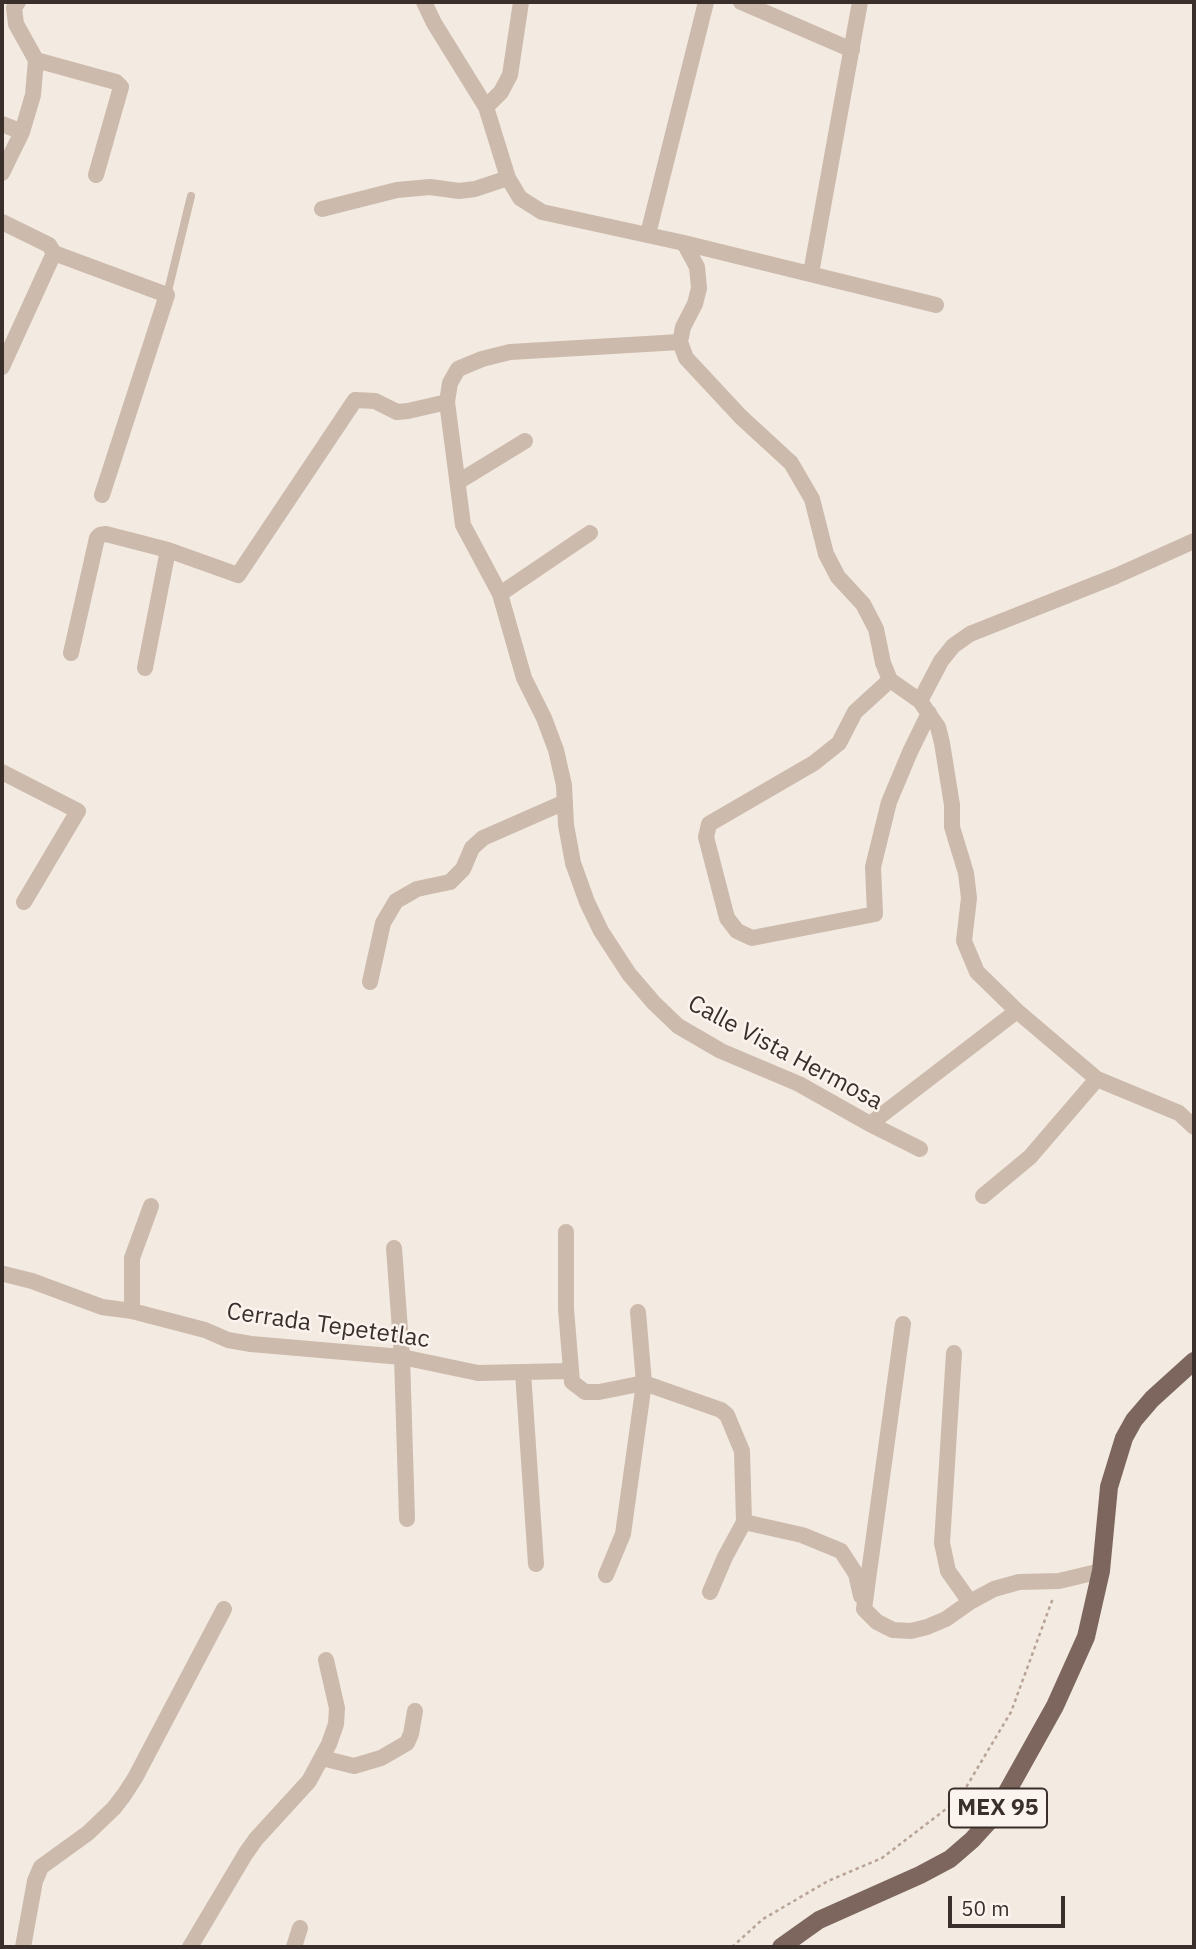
<!DOCTYPE html>
<html>
<head>
<meta charset="utf-8">
<style>
  body { margin:0 }
  #map { position:relative; width:1196px; height:1949px; overflow:hidden; background:#f3eae1; font-family:"IBM Plex Sans",sans-serif }
  canvas { display:block }
  .frame { position:absolute; inset:0; border:4px solid #3a2f2b; pointer-events:none }
  .scale { position:absolute; left:948px; top:1896px; width:117px; height:32px; box-sizing:border-box; border:4px solid #3a2f2b; border-top:0; padding-left:9px; font-size:21px; line-height:24px; white-space:nowrap; color:#3a2f2b; -webkit-text-stroke:5px #fbf4ee; paint-order:stroke }
</style>
</head>
<body>
<div id="map">
<canvas width="1196" height="1949"></canvas>
<div class="frame"></div>
<div class="scale">50 m</div>
</div>
<script>
const ctx = document.querySelector('canvas').getContext('2d');
ctx.lineJoin = 'round';
const poly = rows => new Path2D(rows.map(r => 'M' + r).join(''));
function stroke(path, color, width, dash) { ctx.strokeStyle = color; ctx.lineWidth = width; ctx.lineCap = dash ? 'butt' : 'round'; ctx.setLineDash(dash || []); ctx.stroke(path); }
function drawText(font, color, halo, rows, align = 'center') {
  ctx.font = font + ' "IBM Plex Sans",sans-serif'; ctx.lineWidth = 5; ctx.setLineDash([]); ctx.textBaseline = 'middle'; ctx.strokeStyle = halo; ctx.fillStyle = color; for (const [text, x, y, turn = 0] of rows) {
    ctx.save(); ctx.translate(x, y); ctx.rotate((+turn || 0) * Math.PI / 180); ctx.textAlign = isNaN(turn) ? turn : align; if (halo) ctx.strokeText(text, 0, 0); ctx.fillText(text, 0, 0); ctx.restore();
  }
}
stroke(poly([
  [732,1947,763,1919,828,1881,882,1858,959,1799,1011,1712,1053,1598]
]), '#b8a496', 2.5, [3.5, 3.5]);
stroke(poly([
  [167,295,191,196]
]), '#ccbaac', 8);
stroke(poly([
  [424,2,434,23,486,107,508,178,520,198,542,212,684,243,697,267,699,288,695,304,683,327,680,342,686,358,741,417,791,463,812,499,826,554,838,577,863,604,876,629,883,663,890,680,920,701,938,727,942,743,952,805,952,827,966,873,969,898,964,941,977,972,1017,1011,1097,1079,1179,1113,1194,1127],
  [741,2,852,50],
  [36,60,116,82,121,87,96,175],
  [486,107,501,92,510,75,521,2],
  [2,124,22,132],
  [2,173,22,132,33,95,36,60,16,24,14,8,18,2],
  [322,209,397,190,430,187,459,191,475,189,508,178],
  [2,222,49,245,54,253,2,367],
  [648,234,706,2],
  [684,243,936,305],
  [54,253,167,295,102,495],
  [811,273,860,2],
  [680,342,510,352,482,359,458,369,450,383,447,402,463,525,500,594,524,678,544,718,556,750,564,785,566,825,573,863,587,902,601,931,629,974,654,1003,678,1026,721,1051,799,1084,870,1124,920,1149],
  [458,482,525,441],
  [500,594,590,533],
  [71,653,97,538,100,535,106,534,168,550,238,575,355,400,375,401,397,412,408,411,447,402],
  [145,668,168,550],
  [890,680,855,712,839,743,814,763,709,824,706,837,727,918,737,931,752,938,875,914,873,867,889,802,910,752,929,713],
  [920,701,941,661,953,646,970,634,1116,576,1194,541],
  [2,772,78,811,24,902],
  [370,982,383,923,396,901,417,889,450,882,463,869,472,848,483,838,565,802],
  [870,1124,1017,1011],
  [983,1196,1030,1157,1097,1079],
  [566,1232,566,1309,572,1382,585,1392,599,1392,644,1383,721,1410,727,1415,742,1451,744,1522,725,1557,710,1592],
  [394,1248,402,1357,407,1519],
  [4,1274,32,1281,102,1307,132,1311,205,1330,228,1340,251,1344,402,1357,478,1373,569,1371],
  [132,1311,132,1258,151,1206],
  [903,1324,864,1609,877,1622,893,1630,911,1631,927,1627,946,1619,970,1602,994,1589,1019,1582,1059,1581,1101,1571],
  [954,1353,942,1543,948,1571,970,1602],
  [523,1372,536,1564],
  [744,1522,802,1535,841,1551,856,1574,861,1596],
  [606,1575,623,1534,644,1383,638,1312],
  [322,1758,354,1766,381,1758,407,1743,411,1734,415,1711],
  [23,1947,35,1881,41,1867,88,1833,114,1808,124,1795,135,1778,224,1609],
  [190,1947,246,1853,256,1839,309,1781,329,1744,336,1724,337,1708,326,1660],
  [294,1947,300,1928]
]), '#ccbaac', 16);
stroke(poly([
  [781,1947,819,1920,920,1875,950,1859,972,1840,993,1817,1055,1706,1086,1637,1101,1571,1109,1487,1124,1438,1134,1420,1152,1399,1194,1361]
]), '#7c665d', 18);
for (const [x, y, w] of [
  [998,1808,98]
]) { const box = new Path2D(); box.roundRect(x - w / 2, y - 19.5, w, 39, 5); ctx.fillStyle = '#fbf4ee'; ctx.fill(box); stroke(box, '#3a2f2b', 2); }
drawText('bold 23px', '#3a2f2b', null, [
  ["MEX 95",998,1808]
]);
drawText('24px', '#3a2f2b', '#fbf4ee', [
  ["Calle Vista Hermosa",785,1053,28],
  ["Cerrada Tepetetlac",328,1326,8]
]);
</script>
</body>
</html>
